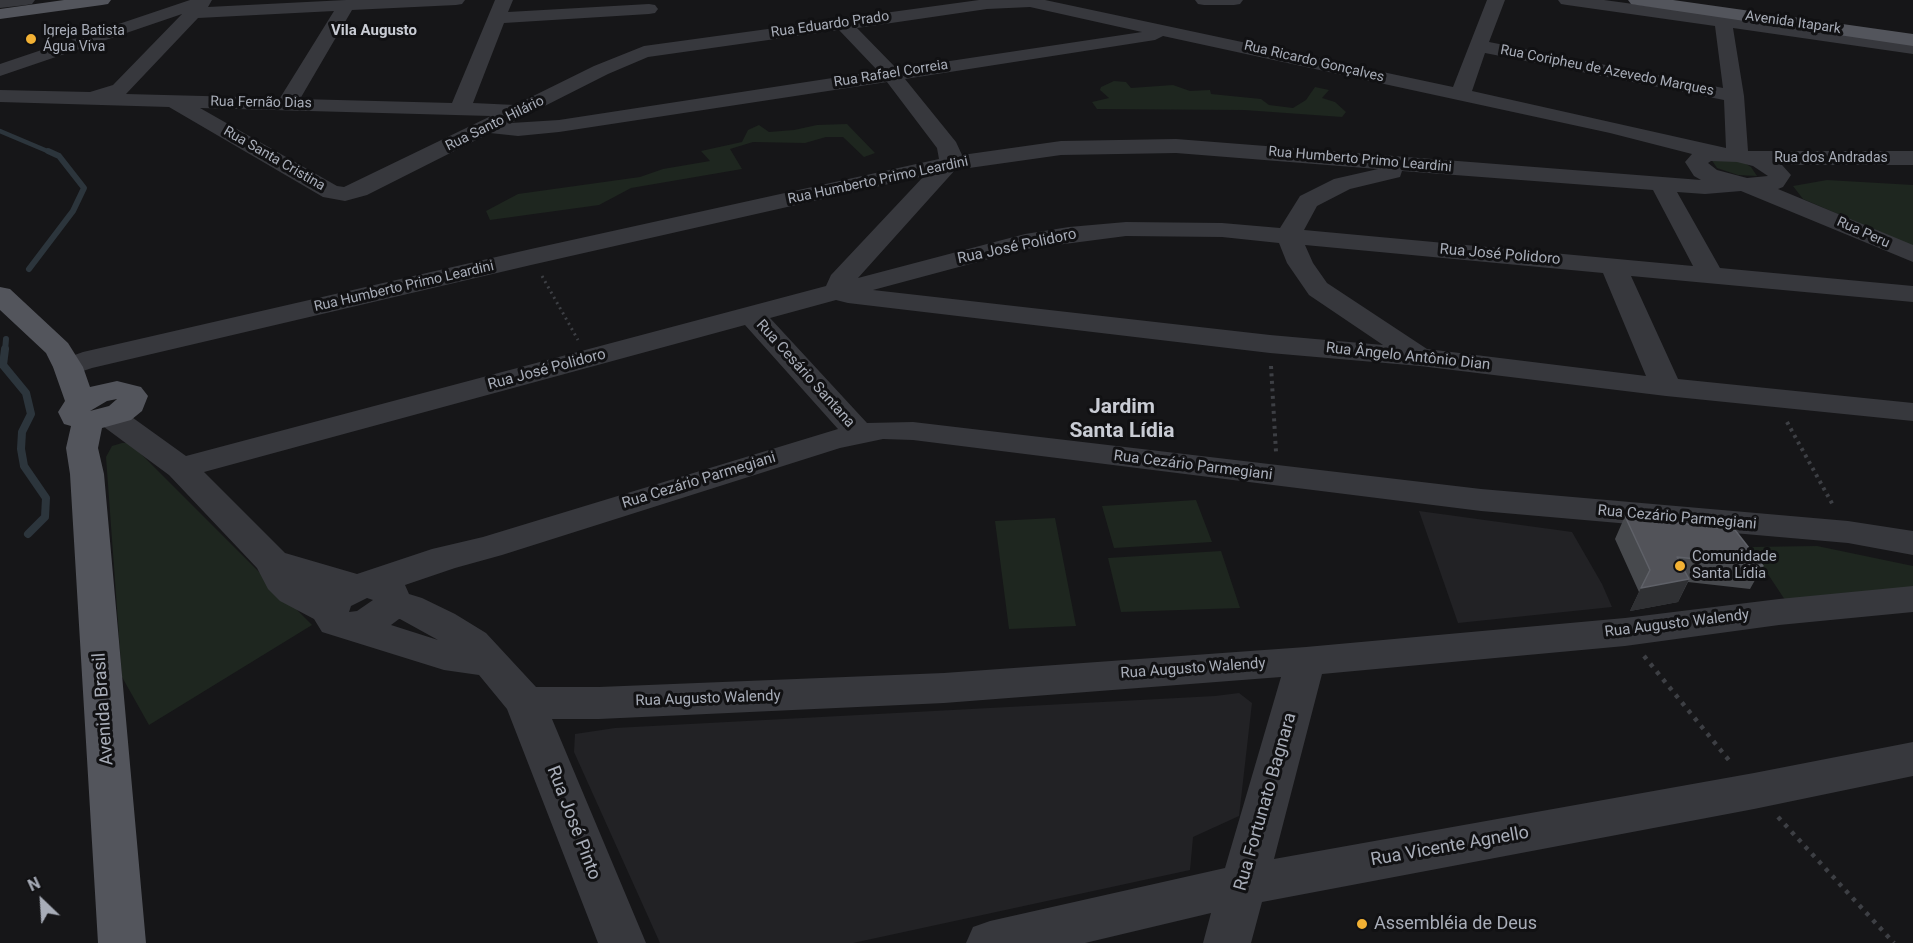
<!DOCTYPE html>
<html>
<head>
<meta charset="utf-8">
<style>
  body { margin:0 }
  #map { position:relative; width:1913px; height:943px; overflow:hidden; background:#161618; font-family:Roboto,sans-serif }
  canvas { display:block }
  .north { position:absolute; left:12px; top:871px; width:60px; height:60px; -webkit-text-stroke:4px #111113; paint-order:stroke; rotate:335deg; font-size:16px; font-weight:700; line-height:24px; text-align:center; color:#a8adb8 }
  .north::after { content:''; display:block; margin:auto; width:21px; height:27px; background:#a8adb8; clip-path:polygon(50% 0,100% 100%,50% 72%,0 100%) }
</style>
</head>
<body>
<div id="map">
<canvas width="1913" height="943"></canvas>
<div class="north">N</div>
</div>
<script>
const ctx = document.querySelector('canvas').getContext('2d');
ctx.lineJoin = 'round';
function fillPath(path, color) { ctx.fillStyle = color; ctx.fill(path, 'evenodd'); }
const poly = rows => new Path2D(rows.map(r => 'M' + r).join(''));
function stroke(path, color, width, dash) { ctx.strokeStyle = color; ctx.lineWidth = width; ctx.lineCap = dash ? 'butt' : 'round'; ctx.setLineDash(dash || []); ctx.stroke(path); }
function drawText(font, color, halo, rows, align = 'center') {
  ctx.font = font + ' Roboto,sans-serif'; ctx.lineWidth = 6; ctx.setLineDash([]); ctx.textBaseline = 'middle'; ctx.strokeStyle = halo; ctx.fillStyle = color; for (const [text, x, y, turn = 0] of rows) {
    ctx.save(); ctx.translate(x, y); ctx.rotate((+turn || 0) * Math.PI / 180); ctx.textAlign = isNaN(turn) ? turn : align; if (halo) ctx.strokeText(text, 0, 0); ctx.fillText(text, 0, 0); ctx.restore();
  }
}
fillPath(poly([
  [1419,511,1572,532,1602,584,1612,607,1458,623],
  [1239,693,1252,703,1239,816,1193,837,1190,870,853,943,660,943,574,752,575,734,615,728,1215,696]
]), '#222225');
fillPath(poly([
  [1114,81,1126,82,1131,88,1173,85,1190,91,1210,90,1211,94,1261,99,1269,105,1293,108,1306,100,1315,87,1329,90,1322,98,1335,102,1346,112,1342,117,1244,110,1097,109,1092,102,1109,98,1100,90,1101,87],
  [847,124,875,153,864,157,843,137,826,137,805,143,753,142,730,149,742,169,631,188,599,205,490,220,486,211,518,194,640,177,663,169,710,161,701,151,742,142,748,130,759,125,769,132,794,130,817,125],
  [1711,159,1738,159,1751,167,1757,176,1738,175,1717,168],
  [1827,180,1913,185,1913,246,1803,199,1793,186],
  [122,443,128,443,139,452,312,625,149,725,122,677,106,457,112,446],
  [1196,500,1212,542,1114,548,1102,506],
  [1055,518,1076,626,1009,629,995,521],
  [1817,546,1913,566,1913,588,1785,600,1750,547],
  [1221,551,1240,608,1121,612,1108,558]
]), '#1e261f');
stroke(poly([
  [0,131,52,153]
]), '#2c353c', 4.5);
stroke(poly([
  [29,269,73,211,84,188,59,156,48,151],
  [5,351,6,339]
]), '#2c353c', 6);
stroke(poly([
  [5,349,3,365,26,393,31,414,22,432,21,449,24,466,46,498,45,517,28,534]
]), '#2c353c', 8);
stroke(poly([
  [542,276,578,340]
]), '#3d3f44', 3, [2, 4]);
stroke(poly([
  [1271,366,1276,452],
  [1787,422,1834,507]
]), '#3d3f44', 4, [3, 4.5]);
stroke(poly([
  [1644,656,1732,764],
  [1778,817,1894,943]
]), '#3d3f44', 4.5, [4, 6]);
fillPath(poly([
  [0,0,35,0,32,4,26,5,0,8,0,0],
  [190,0,212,0,208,7,346,0,465,0,462,4,456,5,352,10,300,99,452,103,495,0,513,0,508,12,649,4,655,5,658,9,655,13,649,14,504,23,473,103,515,105,594,66,644,46,979,0,1045,0,1453,87,1487,0,1505,0,1489,42,1723,88,1715,26,1567,5,1561,4,1558,0,1604,0,1913,42,1913,54,1733,28,1744,96,1748,151,1913,151,1913,165,1782,165,1791,175,1783,187,1778,189,1913,245,1913,262,1741,191,1705,194,1677,192,1720,268,1913,286,1913,302,1631,276,1678,379,1913,403,1913,421,1666,396,1420,366,1270,353,848,303,836,300,770,318,867,423,913,422,1481,489,1848,521,1913,531,1913,555,1848,543,1481,511,913,440,883,439,840,448,502,555,455,568,405,585,409,594,422,598,455,614,486,633,536,687,599,687,944,673,1306,647,1625,618,1779,599,1913,586,1913,612,1779,625,1625,646,1322,674,1274,859,1754,773,1913,742,1913,776,1754,809,1262,902,1251,943,1203,943,1211,913,1085,943,966,943,973,927,990,921,1225,868,1281,677,944,703,599,719,552,719,646,943,598,943,507,709,479,675,444,670,322,632,314,619,280,601,268,589,257,568,169,475,100,424,95,417,100,410,111,408,122,410,186,456,826,286,831,275,924,176,531,265,92,368,68,376,58,373,53,367,58,361,83,352,531,249,939,159,937,148,887,82,559,132,518,136,490,133,367,195,345,201,323,197,169,107,0,102,0,90,90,92,113,85,182,14,0,76,0,64,190,0],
  [1030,7,1142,32,897,69,857,28,987,9,1030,7],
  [334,11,280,98,126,94,198,18,334,11],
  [839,30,878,71,559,120,511,123,608,74,648,57,839,30],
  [1163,36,1610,133,1692,154,1685,162,1694,176,1701,180,1176,139,1061,141,962,155,956,142,905,79,1155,40,1163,36],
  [1485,53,1724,100,1726,148,1472,91,1485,53],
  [200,108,491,116,344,187,337,186,200,108],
  [1176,153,1378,169,1334,179,1300,196,1280,228,1222,223,1126,222,1069,227,1025,234,858,278,955,170,1061,155,1176,153],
  [1711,161,1737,162,1753,166,1768,176,1747,178,1717,170,1708,163,1711,161],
  [1402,171,1653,190,1693,266,1304,230,1317,206,1350,189,1400,177,1402,171],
  [1126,236,1222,237,1279,243,1287,263,1309,295,1383,345,1270,335,873,290,1026,249,1126,236],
  [1305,245,1603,273,1646,376,1427,349,1327,283,1313,263,1305,245],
  [745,325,838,429,483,537,432,549,357,574,285,553,204,472,745,325],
  [367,598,373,600,357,611,349,612,351,606,367,598],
  [399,619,400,619,438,640,391,625,399,619],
  [1195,0,1243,0,1240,4,1234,5,1204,5,1198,4,1195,0]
]), '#37383d');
fillPath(poly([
  [64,0,111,0,108,4,102,5,0,19,0,9,64,0],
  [1628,0,1673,0,1913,34,1913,46,1637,5,1631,4,1628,0],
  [0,287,10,289,68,343,83,367,90,387,117,381,141,387,148,396,142,411,131,420,102,428,98,448,104,474,146,943,98,943,70,474,66,448,71,426,64,424,58,412,65,401,53,367,46,353,0,310,0,287],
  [117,399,109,406,90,411,107,401,117,399]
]), '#53555c');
fillPath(poly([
  [1625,516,1763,566,1750,589,1688,582,1678,602,1630,611,1639,592,1615,539]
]), '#47494d');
fillPath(poly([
  [1689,579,1678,602,1630,611,1641,588]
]), '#2f3033');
const building = poly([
  [1625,516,1735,530,1763,566,1677,557,1689,579,1641,588,1650,570,1625,516]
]);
fillPath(building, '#525359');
stroke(building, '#5f6168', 1.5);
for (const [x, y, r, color] of [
  [31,39,6,"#f2b134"],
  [1680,566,6,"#f2b134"],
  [1362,924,6,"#f2b134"]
]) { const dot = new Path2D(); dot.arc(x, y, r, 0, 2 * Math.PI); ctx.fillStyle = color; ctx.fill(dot); stroke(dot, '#111113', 2); }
drawText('14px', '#a8adb8', '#111113', [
  ["Avenida Itapark",1793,23,8],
  ["Rua Eduardo Prado",830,25,-8],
  ["Rua Ricardo Gonçalves",1314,62,13],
  ["Rua Coripheu de Azevedo Marques",1607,71,11],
  ["Rua Rafael Correia",891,74,-9],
  ["Rua Fernão Dias",261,103,1],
  ["Rua Santo Hilário",495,124,-26],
  ["Rua dos Andradas",1831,158],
  ["Rua Santa Cristina",274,159,30],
  ["Rua Humberto Primo Leardini",1360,160,5],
  ["Rua Humberto Primo Leardini",878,181,-12],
  ["Rua Peru",1863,233,24],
  ["Rua Humberto Primo Leardini",404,287,-13]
]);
drawText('14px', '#a8adb8', '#111113', [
  ["Igreja Batista",43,31],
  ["Água Viva",43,47]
], 'left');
drawText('bold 15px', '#c9ccd4', '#111113', [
  ["Vila Augusto",374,31]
]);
drawText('15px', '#a8adb8', '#111113', [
  ["Rua José Polidoro",1017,247,-12],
  ["Rua José Polidoro",1500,255,5],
  ["Rua Ângelo Antônio Dian",1408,357,6],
  ["Rua José Polidoro",547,370,-15],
  ["Rua Cesário Santana",805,374,48],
  ["Rua Cezário Parmegiani",1193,466,7],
  ["Rua Cezário Parmegiani",699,481,-17],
  ["Rua Cezário Parmegiani",1677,518,5],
  ["Rua Augusto Walendy",1677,624,-7],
  ["Rua Augusto Walendy",1193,669,-4],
  ["Rua Augusto Walendy",708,699,-2]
]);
drawText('15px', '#a8adb8', '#111113', [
  ["Comunidade",1692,557],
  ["Santa Lídia",1692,574]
], 'left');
drawText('18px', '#a8adb8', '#111113', [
  ["Avenida Brasil",104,709,-94],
  ["Rua Fortunato Bagnara",1266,802,-74],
  ["Rua José Pinto",573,823,69],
  ["Rua Vicente Agnello",1450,847,-10]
]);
drawText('18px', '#a8adb8', '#111113', [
  ["Assembléia de Deus",1374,924]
], 'left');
drawText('bold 21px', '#c9ccd4', '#111113', [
  ["Jardim",1122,408],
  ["Santa Lídia",1122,432]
]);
</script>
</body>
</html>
